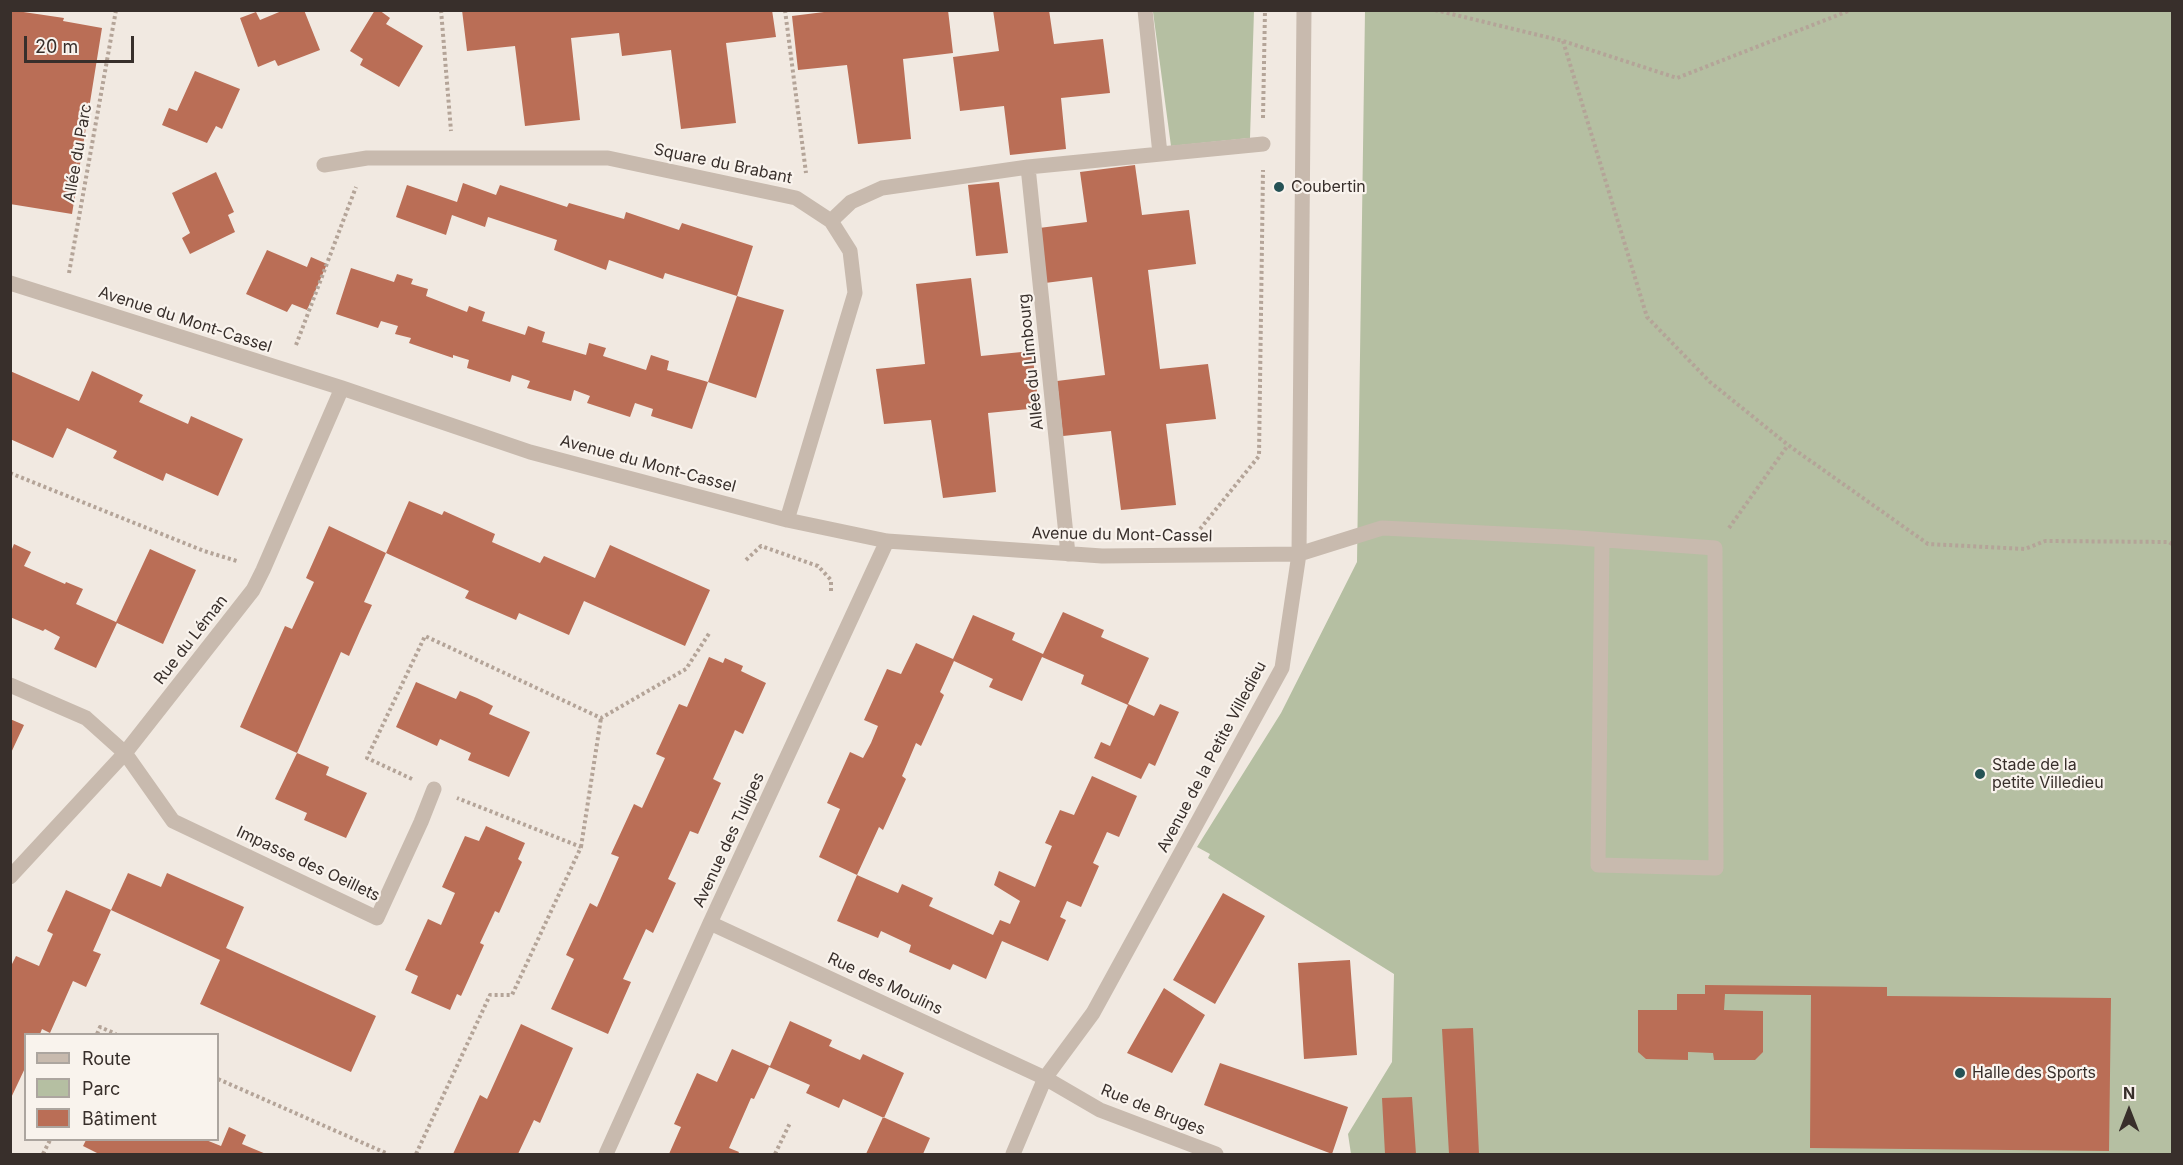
<!DOCTYPE html>
<html>
<head>
<meta charset="utf-8">
<style>
  body { margin:0 }
  #map { position:relative; width:2183px; height:1165px; overflow:hidden; background:#f1e9e1; font-family:Inter,sans-serif }
  canvas { display:block }
  .frame { position:absolute; inset:0; border:12px solid #382f2b; pointer-events:none }
  .legend { position:absolute; left:24px; top:1033px; width:195px; height:108px; box-sizing:border-box; background:#f9f3ed; border:2px solid #aca59f; margin:0; padding:8px 10px; list-style:none; font-size:18px; color:#382f2b }
  .legend li { display:flex; align-items:center; gap:12px; height:30px }
  .legend b { width:30px; border:2px solid #aca59f }
  .north { position:absolute; left:2099px; top:1081px; width:60px; height:60px; -webkit-text-stroke:4px #f9f3ed; paint-order:stroke; rotate:0deg; font-size:16px; font-weight:700; line-height:24px; text-align:center; color:#382f2b }
  .north::after { content:''; display:block; margin:auto; width:21px; height:27px; background:#382f2b; clip-path:polygon(50% 0,100% 100%,50% 72%,0 100%) }
  .scale { position:absolute; left:24px; top:36px; width:110px; height:27px; box-sizing:border-box; border:3px solid #382f2b; border-top:0; padding-left:8px; font-size:18px; line-height:21px; white-space:nowrap; color:#382f2b; -webkit-text-stroke:4px #f9f3ed; paint-order:stroke }
</style>
</head>
<body>
<div id="map">
<canvas width="2183" height="1165"></canvas>
<div class="frame"></div>
<ul class="legend">
<li><b style="height:8px;background:#c8baae"></b>Route</li>
<li><b style="height:16px;background:#b5bfa2"></b>Parc</li>
<li><b style="height:16px;background:#ba6e56"></b>Bâtiment</li>
</ul>
<div class="north">N</div>
<div class="scale">20 m</div>
</div>
<script>
const ctx = document.querySelector('canvas').getContext('2d');
ctx.lineJoin = 'round';
function fillPath(path, color) { ctx.fillStyle = color; ctx.fill(path, 'evenodd'); }
const poly = rows => new Path2D(rows.map(r => 'M' + r).join(''));
function stroke(path, color, width, dash) { ctx.strokeStyle = color; ctx.lineWidth = width; ctx.lineCap = dash ? 'butt' : 'round'; ctx.setLineDash(dash || []); ctx.stroke(path); }
function drawText(font, color, halo, rows, align = 'center') {
  ctx.font = font + ' Inter,sans-serif'; ctx.lineWidth = 4.5; ctx.setLineDash([]); ctx.textBaseline = 'middle'; ctx.strokeStyle = halo; ctx.fillStyle = color; for (const [text, x, y, turn = 0] of rows) {
    ctx.save(); ctx.translate(x, y); ctx.rotate((+turn || 0) * Math.PI / 180); ctx.textAlign = isNaN(turn) ? turn : align; if (halo) ctx.strokeText(text, 0, 0); ctx.fillText(text, 0, 0); ctx.restore();
  }
}
fillPath(poly([
  [1173,10,1254,11,1250,138,1171,146,1153,12],
  [1365,11,2172,11,2172,1154,1351,1154,1348,1134,1392,1062,1394,974,1208,858,1210,854,1197,847,1281,713,1357,562]
]), '#b5bfa2');
fillPath(poly([
  [10,10,64,18,63,21,102,28,72,214,10,204],
  [284,10,304,10,320,50,278,66,275,60,258,67,240,18,256,12,260,20],
  [375,10,379,10,390,18,386,24,423,46,399,87,360,65,363,59,350,51],
  [462,10,772,10,776,37,726,43,736,123,681,129,671,50,622,56,619,33,571,38,580,120,525,126,515,46,467,51],
  [840,10,948,10,953,53,903,59,911,139,858,144,847,65,798,70,792,16],
  [993,10,1049,10,1054,44,1103,39,1110,93,1061,98,1066,149,1010,155,1004,106,960,111,953,57,999,51],
  [195,71,240,89,222,129,216,126,207,143,162,125,169,108,177,111],
  [1135,165,1142,215,1189,210,1196,264,1148,270,1160,369,1208,364,1216,419,1166,424,1176,505,1121,510,1111,431,1063,436,1057,381,1105,375,1092,277,1045,283,1039,228,1087,222,1080,172],
  [216,172,234,212,228,215,235,232,190,254,182,238,190,233,172,193],
  [999,182,1008,253,976,256,968,185],
  [463,183,496,195,500,185,567,207,569,203,624,219,626,212,679,230,682,223,753,246,737,296,665,273,663,279,609,260,606,270,554,250,557,240,488,217,485,227,452,215,446,235,396,217,407,185,457,202],
  [267,250,307,267,311,257,327,264,307,310,292,304,287,312,246,294],
  [351,268,394,282,397,274,413,279,411,284,428,289,426,296,467,312,469,306,485,312,482,321,525,335,528,326,545,332,542,342,586,355,589,343,606,348,603,356,646,370,651,355,669,361,667,370,708,382,692,429,651,416,653,409,635,403,630,417,587,403,590,396,574,390,571,401,527,388,530,381,512,375,510,382,467,368,469,360,453,355,453,358,409,343,411,338,395,334,398,326,381,321,378,328,336,314],
  [971,278,981,356,1032,351,1039,408,988,413,996,492,943,498,931,420,884,424,876,369,925,364,916,284],
  [737,296,784,310,756,398,708,382],
  [10,371,79,401,92,371,143,395,139,402,188,424,191,416,243,439,218,496,166,473,163,481,113,458,117,451,67,428,53,458,10,439],
  [409,501,442,515,444,511,495,534,492,542,540,563,544,556,595,578,610,545,710,590,685,646,584,601,569,635,519,613,516,620,465,598,469,591,386,553],
  [329,526,386,553,364,602,372,605,360,631,349,656,341,652,297,753,329,767,326,775,367,793,346,838,304,820,307,813,275,799,297,753,240,727,285,626,292,629,314,582,306,578],
  [14,544,31,552,24,566,65,584,66,582,83,589,76,604,116,622,150,549,196,570,163,644,117,623,96,668,54,649,60,637,45,629,43,631,10,617,10,548,12,549],
  [1063,612,1104,630,1101,637,1149,658,1128,704,1154,716,1160,704,1179,712,1155,766,1149,763,1141,779,1094,758,1101,742,1110,746,1128,705,1081,684,1084,675,1042,657,1022,701,989,687,993,679,954,661,940,692,944,695,921,746,916,743,902,776,906,779,883,830,879,827,857,875,898,893,902,884,933,898,929,906,993,935,1000,920,1010,924,1020,901,994,885,999,871,1035,887,1052,846,1045,843,1060,810,1074,815,1092,776,1137,796,1119,837,1107,832,1093,863,1099,866,1081,907,1067,901,1060,917,1066,920,1048,961,1002,941,986,979,953,964,950,970,909,952,911,945,881,931,878,938,837,921,857,875,819,857,840,809,827,803,850,752,863,758,871,743,878,726,864,720,887,669,901,674,916,643,953,659,973,615,1015,633,1012,640,1043,654],
  [709,657,723,663,725,658,743,666,741,671,766,683,743,734,735,730,713,779,721,783,698,834,690,831,668,879,676,883,653,933,646,929,623,979,631,982,608,1034,551,1009,574,959,566,955,590,903,597,907,619,857,611,854,634,804,642,808,665,758,656,754,679,704,687,707],
  [416,682,456,699,460,691,477,698,493,706,489,714,530,732,509,777,468,760,471,753,440,739,437,746,396,727],
  [10,719,24,725,10,755],
  [486,826,525,843,518,859,522,862,499,913,495,911,480,943,484,945,461,996,457,994,450,1010,411,993,418,976,405,970,428,919,441,925,455,893,442,887,465,836,479,841],
  [128,873,161,887,167,873,244,907,226,948,376,1016,351,1072,200,1004,220,960,111,910],
  [66,890,111,910,93,951,101,954,86,987,73,981,50,1033,42,1029,40,1034,26,1034,26,1066,10,1100,10,968,16,956,39,966,53,934,47,931],
  [1223,893,1265,916,1215,1004,1173,980],
  [1350,960,1357,1055,1304,1059,1298,963],
  [1705,985,1887,987,1887,996,2111,998,2109,1151,1810,1148,1811,995,1725,994,1724,1010,1763,1011,1763,1052,1755,1060,1714,1060,1713,1053,1688,1052,1688,1060,1646,1059,1638,1052,1638,1010,1677,1010,1677,994,1705,994],
  [1164,988,1205,1015,1172,1073,1127,1053],
  [790,1021,832,1040,829,1046,860,1060,863,1054,904,1073,884,1118,843,1099,839,1108,806,1093,810,1085,769,1067,754,1099,751,1098,729,1148,739,1152,738,1154,669,1154,681,1127,674,1124,697,1073,717,1082,732,1049,770,1066],
  [521,1024,573,1048,540,1123,534,1120,518,1154,453,1154,480,1095,487,1099],
  [1473,1028,1479,1154,1449,1154,1442,1029],
  [1220,1063,1348,1107,1332,1154,1204,1105],
  [1412,1097,1416,1154,1385,1154,1382,1098],
  [883,1117,930,1138,923,1154,866,1154],
  [229,1127,246,1135,242,1144,266,1154,99,1154,83,1146,86,1140,206,1140,221,1146]
]), '#ba6e56');
stroke(poly([
  [441,10,451,131],
  [785,10,806,173],
  [1435,10,1563,41,1677,78,1851,10],
  [1563,41,1647,317,1710,382,1788,445,1928,544,2025,549,2045,541,2169,542,2172,544],
  [1263,118,1265,10],
  [69,273,116,10],
  [296,345,356,187],
  [10,473,204,551,237,561],
  [1729,528,1788,445],
  [1200,529,1259,456,1263,170],
  [746,560,761,546,818,566,831,580,831,594],
  [412,779,367,758,425,636,601,718,686,669,710,632],
  [581,847,601,718],
  [97,1034,100,1027,116,1034],
  [218,1079,388,1154],
  [43,1154,50,1140],
  [416,1154,490,995,512,995,581,847,457,798],
  [775,1154,790,1123]
]), '#b4a498', 4, [3, 3]);
stroke(poly([
  [1145,10,1160,154],
  [324,165,367,158,608,158,796,198,831,221,850,251,855,293,787,520],
  [1028,167,1068,554],
  [831,221,851,202,882,188,1028,167,1263,144],
  [10,283,342,388,530,452,787,520,887,541,1102,556,1299,554,1382,528,1565,537,1715,548,1716,868,1598,865,1602,540],
  [10,685,86,718,125,753,173,821,377,918,421,822,434,789],
  [10,877,125,753,253,590,263,570,342,388],
  [710,923,1045,1078,1100,1110,1216,1154],
  [606,1154,710,923,887,541],
  [1013,1154,1045,1078,1093,1013,1282,668,1299,554,1304,10]
]), '#c8baae', 15);
for (const [x, y, r, color] of [
  [1279,187,6,"#255255"],
  [1980,774,6,"#255255"],
  [1960,1073,6,"#255255"]
]) { const dot = new Path2D(); dot.arc(x, y, r, 0, 2 * Math.PI); ctx.fillStyle = color; ctx.fill(dot); stroke(dot, '#f9f3ed', 2); }
drawText('16px', '#382f2b', '#f9f3ed', [
  ["Allée du Parc",78,153,-80],
  ["Square du Brabant",723,164,12],
  ["Avenue du Mont-Cassel",185,320,18],
  ["Allée du Limbourg",1031,362,-96],
  ["Avenue du Mont-Cassel",648,464,15],
  ["Avenue du Mont-Cassel",1122,535,1],
  ["Rue du Léman",191,640,-52],
  ["Avenue de la Petite Villedieu",1212,757,-62],
  ["Avenue des Tulipes",729,840,-65],
  ["Impasse des Oeillets",308,864,25],
  ["Rue des Moulins",885,984,25],
  ["Rue de Bruges",1153,1110,22]
]);
drawText('16px', '#382f2b', '#f9f3ed', [
  ["Coubertin",1291,187],
  ["Stade de la",1992,765],
  ["petite Villedieu",1992,783],
  ["Halle des Sports",1972,1073]
], 'left');
</script>
</body>
</html>
